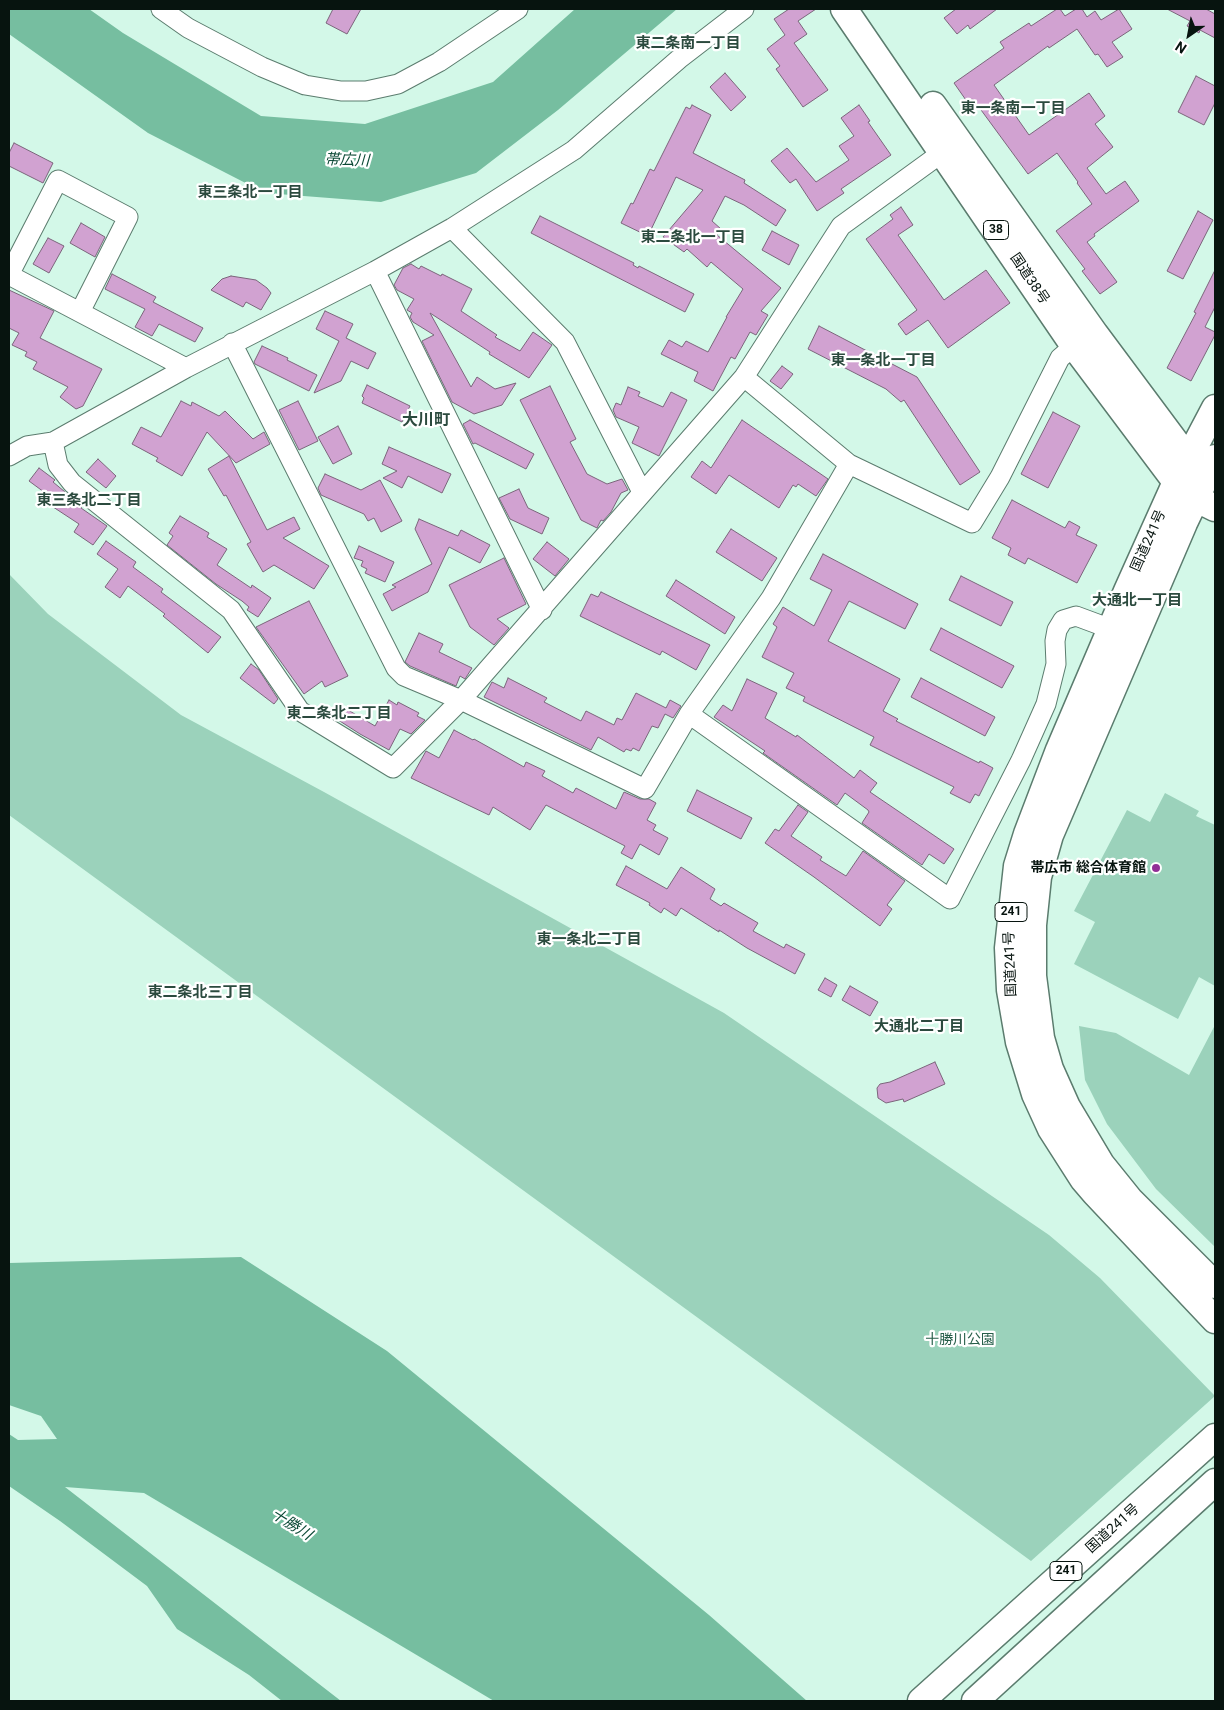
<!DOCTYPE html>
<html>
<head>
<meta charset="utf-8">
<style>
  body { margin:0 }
  #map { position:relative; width:1224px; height:1710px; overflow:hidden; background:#d3f8e8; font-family:Roboto,sans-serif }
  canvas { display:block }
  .frame { position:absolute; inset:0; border:10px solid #07140f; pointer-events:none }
  .north { position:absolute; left:1164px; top:10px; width:50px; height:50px; -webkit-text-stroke:4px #fff; paint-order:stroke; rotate:213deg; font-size:14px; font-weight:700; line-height:20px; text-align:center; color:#07140f }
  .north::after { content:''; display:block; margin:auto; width:18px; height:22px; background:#07140f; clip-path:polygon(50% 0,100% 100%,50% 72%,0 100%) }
</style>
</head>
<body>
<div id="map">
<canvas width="1224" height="1710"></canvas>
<div class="frame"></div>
<div class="north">N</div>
</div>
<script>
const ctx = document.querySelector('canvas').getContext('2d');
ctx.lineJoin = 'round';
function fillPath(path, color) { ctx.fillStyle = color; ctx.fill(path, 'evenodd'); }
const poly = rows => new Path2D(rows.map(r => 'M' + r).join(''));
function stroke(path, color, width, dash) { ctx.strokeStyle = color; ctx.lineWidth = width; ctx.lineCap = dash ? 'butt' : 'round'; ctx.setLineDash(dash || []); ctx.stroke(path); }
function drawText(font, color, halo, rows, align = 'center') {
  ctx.font = font + ' Roboto,"Noto Sans JP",sans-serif'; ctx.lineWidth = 4.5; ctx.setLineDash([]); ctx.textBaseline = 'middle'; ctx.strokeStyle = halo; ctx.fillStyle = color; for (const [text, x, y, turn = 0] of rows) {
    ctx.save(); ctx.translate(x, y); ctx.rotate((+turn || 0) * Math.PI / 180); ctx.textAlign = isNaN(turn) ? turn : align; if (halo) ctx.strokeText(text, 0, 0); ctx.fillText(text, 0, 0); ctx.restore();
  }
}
fillPath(poly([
  [9,574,48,614,181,715,324,792,724,1013,1049,1235,1100,1278,1215,1396,1031,1561,9,815],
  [1165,793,1199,811,1196,816,1215,825,1215,986,1199,977,1178,1019,1074,964,1095,922,1074,911,1127,810,1150,822],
  [1215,1025,1215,1247,1156,1189,1107,1124,1085,1080,1079,1026,1116,1033,1189,1075]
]), '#9bd2bb');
fillPath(poly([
  [9,9,89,9,123,33,261,116,365,124,493,82,575,9,677,9,558,110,476,173,381,202,265,193,148,133,9,34],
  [241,1257,387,1351,709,1615,807,1701,494,1701,144,1493,65,1487,341,1701,282,1701,249,1675,177,1629,147,1586,60,1521,9,1486,9,1434,18,1440,57,1439,41,1416,9,1405,9,1263]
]), '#76bea0');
const building = poly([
  [333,9,361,9,347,34,326,23,333,9],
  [789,9,816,9,798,21,807,34,794,43,828,90,803,107,776,69,780,66,767,49,785,35,774,19,789,9],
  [956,9,997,9,970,29,968,25,957,34,944,18,956,9],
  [1057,9,1060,9,1065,16,1076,9,1082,9,1087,17,1095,11,1101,20,1119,9,1132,29,1112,42,1123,57,1107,67,1098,54,1095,55,1077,29,1049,48,1048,46,994,85,1029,135,1089,93,1105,116,1095,124,1113,147,1087,168,1106,194,1125,181,1139,201,1094,234,1095,236,1087,242,1117,282,1100,294,1082,271,1085,269,1056,231,1092,204,1077,183,1078,182,1057,153,1028,174,973,99,968,103,954,83,1004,48,1000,42,1029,23,1031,26,1057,9],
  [1167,9,1206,9,1215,14,1215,38,1200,30,1199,33,1187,26,1190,21,1167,9],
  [725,73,746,97,731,111,710,87,725,73],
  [1196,76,1215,86,1215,103,1204,125,1178,112,1196,76],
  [692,105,711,115,693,153,745,180,744,183,786,210,776,226,744,205,725,196,712,221,721,229,717,235,781,288,761,311,768,315,756,335,750,332,735,359,731,357,713,391,694,381,698,372,661,354,669,340,682,347,686,341,708,352,727,317,726,317,743,289,711,262,707,267,687,249,684,252,663,237,703,190,676,177,648,236,621,223,631,203,633,204,650,169,654,171,686,107,690,109,692,105],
  [859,105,870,121,868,122,891,155,841,189,844,193,817,211,796,179,790,183,771,161,787,148,816,182,849,160,839,146,854,136,841,118,859,105],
  [14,143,53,163,43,183,9,166,9,153,14,143],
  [901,207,913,225,898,235,944,300,986,270,1010,303,948,348,928,320,906,335,898,324,917,310,866,239,893,219,890,215,901,207],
  [1198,211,1213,220,1183,279,1167,271,1198,211],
  [540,216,634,263,633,265,638,268,639,266,694,294,685,312,531,233,540,216],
  [81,223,105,237,95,257,70,243,81,223],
  [772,231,799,245,789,265,762,250,772,231],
  [48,238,64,246,49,273,33,264,48,238],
  [411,264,419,269,421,266,441,276,442,274,472,289,461,311,497,335,495,337,520,351,533,332,552,345,529,378,489,354,490,352,430,313,471,387,477,377,495,389,516,383,502,405,474,414,452,402,422,341,434,335,413,322,410,317,412,313,407,310,414,299,397,290,394,285,403,268,411,264],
  [1215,270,1215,307,1205,327,1215,332,1215,335,1191,381,1167,368,1196,313,1194,312,1215,270],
  [112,274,156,297,153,302,203,328,195,342,159,324,152,336,135,327,145,309,105,289,112,274],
  [231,276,256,280,267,288,271,293,261,310,246,302,243,307,211,290,222,279,231,276],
  [9,290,54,311,40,338,102,369,83,406,76,409,60,397,68,387,33,369,37,362,25,356,27,352,12,345,19,333,9,328,9,290],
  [325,311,353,324,346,338,376,353,368,369,351,361,341,381,314,393,339,341,316,329,325,311],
  [819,326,917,377,980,472,960,485,904,400,901,402,886,389,808,349,819,326],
  [262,346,288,358,287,360,317,375,309,391,255,364,254,362,262,346],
  [782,366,793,374,781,389,770,381,782,366],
  [367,385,410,406,402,422,362,403,364,398,362,396,367,385],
  [550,386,576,439,570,442,587,474,607,484,622,479,628,490,621,493,611,512,603,521,601,520,597,528,581,520,520,400,550,386],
  [628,387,640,392,638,396,663,407,671,392,687,400,659,456,632,443,639,427,616,417,613,410,616,403,621,405,628,387],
  [181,401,191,406,192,402,219,416,225,411,253,439,264,432,270,444,236,463,207,432,182,476,156,461,158,458,132,444,141,427,161,437,181,401],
  [298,401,318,441,299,450,279,410,298,401],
  [1053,412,1080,426,1048,488,1021,474,1053,412],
  [470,420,534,454,526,469,475,443,473,444,463,424,470,420],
  [742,420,828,479,816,496,798,484,796,487,793,485,779,508,729,475,716,494,691,477,702,461,711,468,742,420],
  [338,426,352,454,333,464,318,437,338,426],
  [389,447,451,474,442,493,408,476,402,488,383,478,397,471,382,464,389,447],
  [229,456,267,530,294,517,300,529,283,538,329,566,314,589,274,565,263,572,247,544,251,542,226,495,224,496,208,469,229,456],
  [98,459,116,476,106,488,86,472,98,459],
  [39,468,55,480,53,482,82,506,81,508,107,526,93,545,74,532,79,524,44,501,48,495,29,481,39,468],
  [325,474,361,490,380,480,402,521,381,532,374,518,368,521,364,514,321,495,318,488,325,474],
  [519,489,528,508,549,518,542,534,510,519,499,498,519,489],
  [1012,500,1065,528,1069,521,1080,527,1076,535,1097,545,1077,583,1028,558,1025,564,1008,555,1011,548,992,538,1012,500],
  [180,516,209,533,207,537,227,549,217,565,251,588,252,585,271,598,258,617,247,610,249,607,242,601,216,584,167,545,173,536,169,533,180,516],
  [419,519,458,536,461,530,490,545,480,563,449,547,428,592,392,611,383,594,396,587,392,585,432,564,415,529,419,519],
  [731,529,777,558,762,581,716,552,731,529],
  [106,541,136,562,133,567,163,589,161,592,221,637,208,653,163,616,165,614,128,586,120,598,105,587,118,569,97,554,106,541],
  [547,542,569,559,555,576,533,559,547,542],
  [359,546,394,562,385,582,365,573,367,569,361,566,363,561,354,558,359,546],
  [823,554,918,604,905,629,849,601,828,641,900,679,883,711,898,719,896,721,979,763,980,761,993,768,979,796,975,794,970,803,950,793,954,787,870,745,874,737,803,701,805,697,786,688,794,673,762,657,777,627,773,624,783,607,814,626,832,590,810,579,823,554],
  [504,558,526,604,497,619,509,628,494,645,470,627,449,585,504,558],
  [961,576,1013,602,1001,626,949,600,961,576],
  [676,580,735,617,725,634,666,596,676,580],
  [601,592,710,645,696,670,662,651,660,655,580,616,591,594,598,597,601,592],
  [309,601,348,676,325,687,322,681,304,694,256,627,309,601],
  [941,628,1014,666,1002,688,930,650,941,628],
  [419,633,443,644,439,652,472,668,465,679,460,676,456,686,410,666,405,662,419,633],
  [251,664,259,670,278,699,274,704,240,678,251,664],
  [508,678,547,698,544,702,581,721,586,711,614,725,617,718,622,720,636,693,666,708,670,700,681,706,673,718,665,714,658,728,652,726,639,751,633,748,631,751,626,749,624,752,598,737,591,750,484,697,492,682,504,688,508,678],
  [921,678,995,717,985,736,911,697,921,678],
  [747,679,777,693,765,718,796,737,797,735,854,778,860,770,877,783,870,792,954,849,944,864,929,854,922,865,862,823,869,812,868,810,845,793,837,805,763,753,765,751,714,717,723,705,732,711,747,679],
  [389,700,397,705,398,702,419,713,417,716,425,720,411,734,400,729,389,750,360,734,332,716,338,704,375,726,389,700],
  [454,730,473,740,474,739,524,767,526,762,545,771,542,776,573,793,576,788,616,809,624,792,640,799,649,799,656,803,647,820,656,825,653,830,668,838,659,855,640,844,632,859,621,853,625,846,546,805,530,830,493,807,489,815,411,778,426,751,439,758,454,730],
  [697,790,752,818,741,839,687,811,697,790],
  [798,805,808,812,791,836,822,857,820,860,846,876,863,851,905,881,887,905,892,909,880,926,814,877,765,843,775,829,779,831,798,805],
  [626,866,667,889,681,867,715,889,710,899,721,906,724,903,758,923,753,931,784,948,786,944,805,954,795,974,747,948,719,930,719,932,681,908,676,916,664,908,661,913,649,905,650,903,616,885,626,866],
  [825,978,837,985,831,997,818,990,825,978],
  [850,986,878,1002,870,1016,842,1000,850,986],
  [935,1062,945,1084,904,1102,903,1099,886,1103,878,1098,877,1088,880,1084,890,1082,935,1062]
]);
fillPath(building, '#d1a2d1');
stroke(building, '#7b657b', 1);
const minor = poly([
  [161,9,188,28,262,67,305,85,341,91,366,91,398,84,439,62,518,9],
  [452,228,565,342,642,492],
  [375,271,542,610],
  [9,275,58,180,128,217,80,312],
  [9,275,186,368],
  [232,343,396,668,404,676,461,700,645,789,689,714,771,598,849,464],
  [744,377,849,464,972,523,1000,477,1060,358,1074,346],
  [53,442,58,465,72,483,231,610,300,711,393,768,461,700,744,377,841,226,943,152],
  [9,456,27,446,53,442,186,368,375,271,452,228,574,150,679,59,744,9],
  [689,714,950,899,1021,760,1046,704,1056,664,1055,641,1057,630,1063,620,1076,616,1111,629]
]);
const highway = poly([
  [844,9,1074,346,1176,482,1195,498,1215,508],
  [933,105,1095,334,1197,471],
  [1215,408,1176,482,1127,591,1059,750,1027,834,1017,866,1008,948,1010,990,1019,1042,1035,1094,1051,1129,1083,1179,1095,1193,1215,1320],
  [1215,458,1184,523,1050,835,1038,877,1033,925,1033,976,1041,1038,1050,1069,1067,1107,1101,1164,1130,1200,1215,1285],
  [921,1701,1215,1437],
  [975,1701,1215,1482]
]);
stroke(minor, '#5b7c6e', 21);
stroke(highway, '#5b7c6e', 29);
stroke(minor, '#fff', 19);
stroke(highway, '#fff', 26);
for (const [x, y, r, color] of [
  [1156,868,5,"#912e96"]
]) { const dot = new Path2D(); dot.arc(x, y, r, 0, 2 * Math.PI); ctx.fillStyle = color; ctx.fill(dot); stroke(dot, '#fff', 2); }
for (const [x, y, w] of [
  [996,230,25],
  [1011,912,32],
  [1066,1571,32]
]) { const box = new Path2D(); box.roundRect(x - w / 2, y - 9.5, w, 19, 4); ctx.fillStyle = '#fff'; ctx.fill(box); stroke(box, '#07140f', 1); }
drawText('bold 12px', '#07140f', null, [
  ["38",996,230],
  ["241",1011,912],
  ["241",1066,1571]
]);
drawText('14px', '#07140f', '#fff', [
  ["国道38号",1029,279,56],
  ["国道241号",1149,541,-66],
  ["国道241号",1011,964,-92],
  ["国道241号",1113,1529,-42]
]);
drawText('bold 14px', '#07140f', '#fff', [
  ["帯広市 総合体育館",1146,868]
], 'right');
drawText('14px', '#265e49', '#fff', [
  ["十勝川公園",960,1340]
]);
drawText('bold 15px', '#2b4a3e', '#fff', [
  ["東二条南一丁目",688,44],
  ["東一条南一丁目",1013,109],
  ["東三条北一丁目",250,193],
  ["東二条北一丁目",693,238],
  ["東一条北一丁目",883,361],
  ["東三条北二丁目",89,501],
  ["大通北一丁目",1137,601],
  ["東二条北二丁目",339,714],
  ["東一条北二丁目",589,940],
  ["東二条北三丁目",200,993],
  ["大通北二丁目",919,1027]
]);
drawText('italic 15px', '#0c4936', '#fff', [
  ["帯広川",347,161,2],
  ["十勝川",291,1525,32]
]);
drawText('bold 16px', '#2b4a3e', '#fff', [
  ["大川町",426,421]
]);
</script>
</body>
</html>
